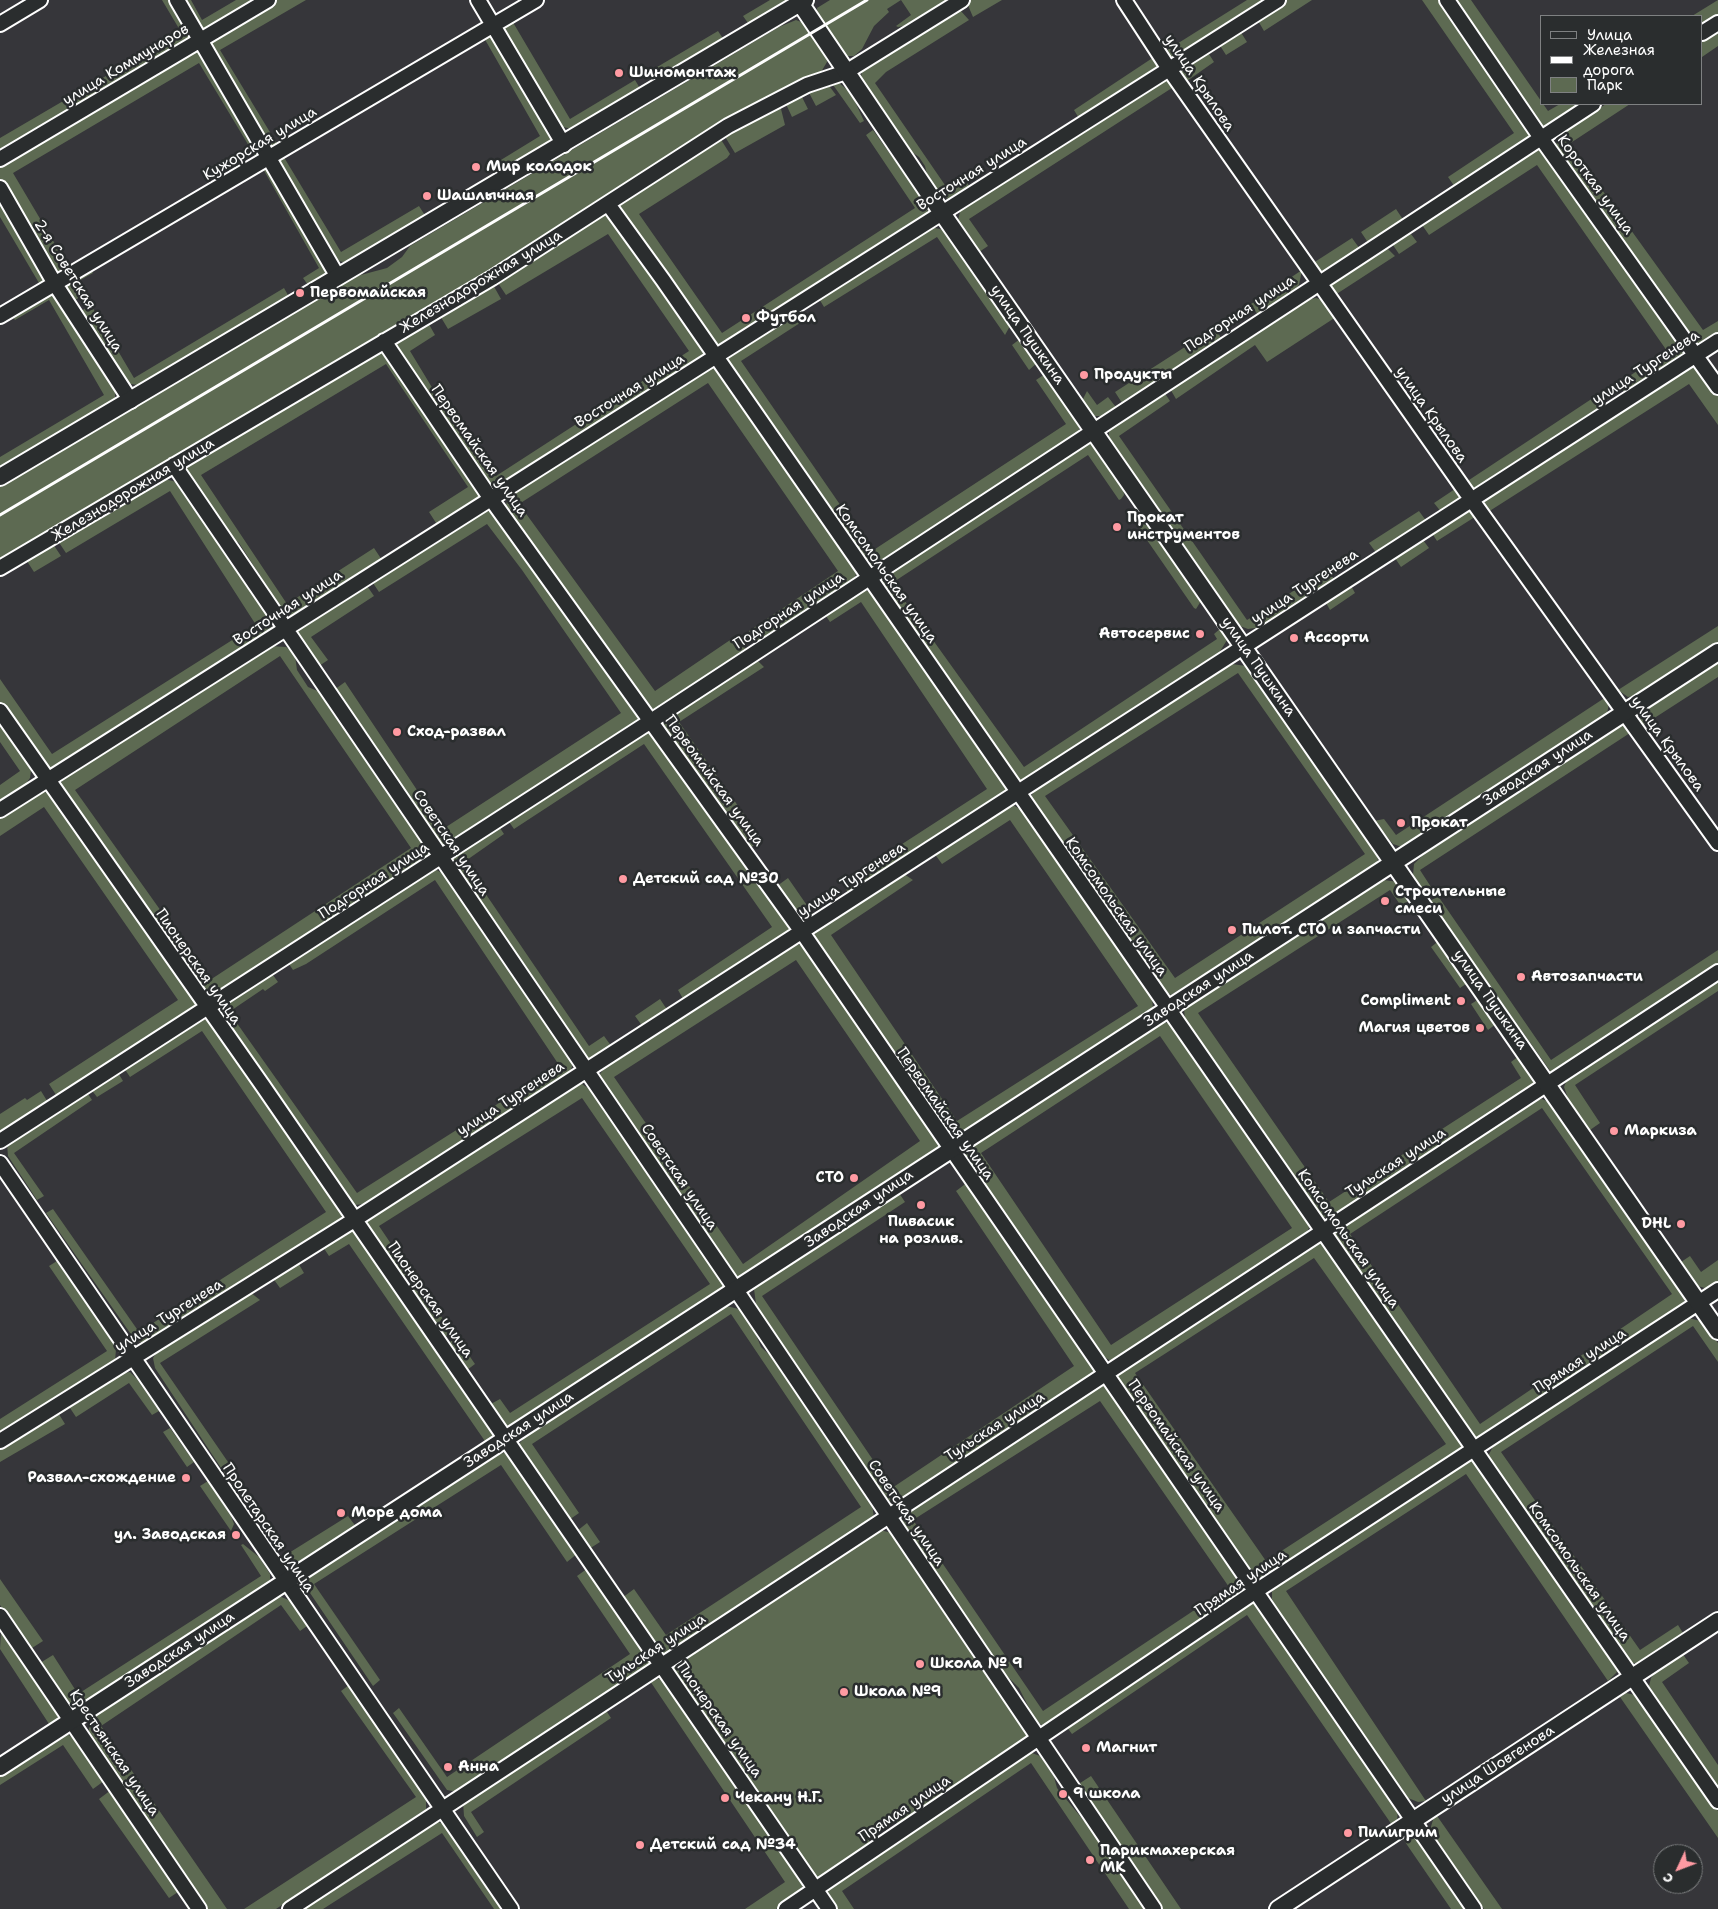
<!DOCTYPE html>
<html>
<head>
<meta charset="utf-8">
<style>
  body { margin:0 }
  #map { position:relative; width:1718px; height:1909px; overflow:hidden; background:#36363a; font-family:"Shantell Sans",sans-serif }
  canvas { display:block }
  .legend { position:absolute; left:1540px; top:15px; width:162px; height:90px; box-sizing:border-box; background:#2a2d2e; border:1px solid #7f8182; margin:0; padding:6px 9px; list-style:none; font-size:15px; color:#fff }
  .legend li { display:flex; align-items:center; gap:10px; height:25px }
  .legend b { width:25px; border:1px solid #7f8182 }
  .north { position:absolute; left:1653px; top:1844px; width:50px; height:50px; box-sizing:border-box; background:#2a2d2e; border:1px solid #7f8182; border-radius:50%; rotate:227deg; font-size:14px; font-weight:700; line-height:20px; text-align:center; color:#fff }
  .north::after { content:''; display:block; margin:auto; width:18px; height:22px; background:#ff9aa2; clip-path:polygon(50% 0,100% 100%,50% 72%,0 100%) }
</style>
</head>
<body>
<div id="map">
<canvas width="1718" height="1909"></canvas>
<ul class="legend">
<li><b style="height:6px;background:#2a2d2e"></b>Улица</li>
<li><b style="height:6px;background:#fff"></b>Железная дорога</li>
<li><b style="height:14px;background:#5d6a52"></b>Парк</li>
</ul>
<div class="north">С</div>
</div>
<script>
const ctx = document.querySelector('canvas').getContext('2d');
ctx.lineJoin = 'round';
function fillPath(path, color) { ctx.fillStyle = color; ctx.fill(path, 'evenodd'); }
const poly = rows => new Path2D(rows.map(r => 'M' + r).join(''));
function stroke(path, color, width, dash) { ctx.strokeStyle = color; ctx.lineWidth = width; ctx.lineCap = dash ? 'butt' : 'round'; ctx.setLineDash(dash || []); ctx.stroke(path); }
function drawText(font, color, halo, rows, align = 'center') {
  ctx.font = font + ' "Shantell Sans",sans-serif'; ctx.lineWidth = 5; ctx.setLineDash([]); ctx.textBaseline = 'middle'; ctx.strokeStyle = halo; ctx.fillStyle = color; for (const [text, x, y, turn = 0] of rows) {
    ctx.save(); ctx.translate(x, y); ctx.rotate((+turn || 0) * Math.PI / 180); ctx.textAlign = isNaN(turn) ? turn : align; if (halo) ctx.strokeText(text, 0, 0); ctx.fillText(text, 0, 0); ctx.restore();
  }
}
fillPath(poly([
  [162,0,172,0,194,36,0,155,0,138,181,32],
  [181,0,191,0,202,20,236,0,262,0,203,33],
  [277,0,306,0,220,50,279,147,269,152,209,43,214,37],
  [770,0,786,0,784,4,759,21,748,23,743,16],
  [830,0,901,0,887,9,889,12,874,26,862,49,854,56,846,56,818,18,817,8],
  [901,0,954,0,924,14,909,25,898,27,896,26,911,15],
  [969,0,1002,0,973,17,967,3],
  [1247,0,1269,0,1171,60,1164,52],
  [1286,0,1312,0,1264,31,1257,19],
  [1422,0,1442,0,1532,133,1531,138,1457,190,1448,177,1514,133],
  [1451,0,1471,0,1548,111,1560,104,1588,104,1545,130,1541,128],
  [1718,0,1718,18,1702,29,1702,16,1692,16],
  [957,10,960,10,969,20,886,72,875,83,947,188,964,178,971,189,951,200,941,196,928,178,925,166,919,157,909,150,861,79,862,70],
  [511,19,570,119,635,80,641,90,572,129,563,127,560,125,504,29,505,23],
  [796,20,804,23,826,55,827,62,821,72,391,332,346,355,0,561,0,487,357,276,387,268,402,257,410,246,779,27],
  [1718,29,1718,46,1702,57,1702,40],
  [718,31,724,40,654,84,647,73],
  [1240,31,1247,42,1226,55,1219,44],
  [490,33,552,135,548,144,501,172,496,163,540,136,483,36],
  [200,47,264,157,258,161,199,63,13,173,71,271,59,275,0,179,0,163],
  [1207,51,1214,62,1184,83,1180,71],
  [1154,57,1158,63,1156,70,1080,120,1074,110],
  [1164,79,1170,81,1175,86,969,219,988,246,979,252,958,220,961,208],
  [831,82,838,82,851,93,864,121,860,123],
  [827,83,836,95,816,106,808,91],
  [801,95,808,109,792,117,785,102],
  [1606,104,1630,104,1569,144,1703,330,1718,321,1718,338,1700,346,1691,338,1557,151,1556,139,1559,135],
  [780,105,785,125,735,153,724,135],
  [873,130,928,207,927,215,719,348,715,346,619,211,620,205,624,200,720,138,730,154,727,158,639,214,722,333,915,208,866,135],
  [1535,150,1545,151,1687,355,1626,396,1619,383,1667,351,1537,165,1429,235,1420,222],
  [282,154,341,252,419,206,426,217,346,263,330,258,276,163],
  [269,166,328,266,326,275,308,285,303,278,319,268,262,167],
  [0,196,51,282,0,313,0,306,39,283,0,217],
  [1396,209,1404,221,1369,244,1361,232],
  [601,215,610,216,705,350,704,357,499,490,493,489,489,486,395,347,395,342,426,319,435,335,410,351,439,399,442,398,496,476,689,351,608,234,506,295,496,280],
  [930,227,945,230,995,302,1010,326,1005,335,937,237,824,307,818,297],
  [1408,230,1417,242,1399,254,1391,242],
  [1352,238,1360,249,1326,271,1320,272,1310,265],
  [1385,246,1395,256,1332,297,1330,285,1332,280],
  [90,268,93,273,77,282,84,295,73,301,64,285],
  [1302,270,1299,285,1294,291,1259,317,1251,304],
  [492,283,501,299,448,329,439,314],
  [284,288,289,297,138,385,130,384,121,377,81,311,91,305,134,378],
  [54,291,115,388,115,399,113,402,0,470,0,457,104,395,49,300,15,320,11,315],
  [1316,298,1323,300,1336,317,1267,362,1255,345,1176,399,1169,387,1290,312,1306,300],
  [796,311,803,321,741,361,872,551,1066,424,1036,380,1045,374,1079,424,1079,431,905,551,869,570,726,364,731,354],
  [1216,327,1222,341,1124,406,1115,392],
  [1020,339,1037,363,1029,370,1012,345],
  [382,345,482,497,438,526,429,512,468,487,386,364,201,475,287,604,374,548,382,560,296,615,290,615,281,608,239,543,229,536,184,468],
  [1691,366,1699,370,1718,396,1718,425,1689,384,1488,512,1484,502,1485,497],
  [708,367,717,369,851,563,856,574,853,582,759,646,749,631,838,571,708,383,519,504,655,691,736,636,748,652,656,711,648,708,507,511,506,505,509,495],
  [1087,391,1097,405,1108,397,1119,411,1110,416,1095,416,1084,402,1083,399],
  [1164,392,1170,401,1119,436,1247,620,1327,570,1335,580,1262,627,1248,629,1240,626,1109,439,1109,432,1113,426],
  [1596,396,1603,408,1476,489,1466,482],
  [1090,444,1095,445,1123,488,1124,495,1121,499,1119,500,1088,455,892,583,1024,767,1217,639,1214,634,1221,628,1227,640,1219,653,1151,701,1023,783,1019,782,878,581,879,578,1081,445],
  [160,478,173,481,180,485,270,620,272,629,269,633,55,768,50,768,41,761,0,702,0,679,52,754,256,625,170,491,66,553,58,541],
  [1458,487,1461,494,1459,502,1442,513,1434,503],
  [1471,508,1478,515,1437,541,1430,530],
  [486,511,493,512,638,715,638,721,635,725,447,844,443,844,438,842,334,690,345,682,443,829,621,713,522,570,487,524,379,592,369,577,474,514],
  [1419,511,1427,522,1378,555,1369,543],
  [1143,524,1152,528,1201,601,1196,609,1194,608,1140,530,1139,527],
  [1420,536,1429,548,1401,567,1393,555],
  [53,544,61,556,34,572,25,558],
  [363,580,374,596,311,637,328,660,319,666,297,634,297,628],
  [1350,584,1355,593,1330,610,1325,601],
  [863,589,873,594,1006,787,1005,793,849,894,842,883,987,789,861,602,830,622,824,613],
  [1718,626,1718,642,1633,696,1628,697,1618,690],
  [270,646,286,647,290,650,295,656,297,670,308,687,320,692,423,841,429,855,428,859,212,998,202,995,60,785,64,777],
  [280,656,411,848,210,980,75,790],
  [755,658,764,667,679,722,762,840,750,848,664,732,662,725,663,721],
  [1718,661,1718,677,1642,726,1640,718,1643,709],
  [1232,664,1246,666,1375,848,1378,860,1374,867,1171,995,1159,989,1031,800,1032,795,1036,788,1221,667],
  [1238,673,1365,854,1175,978,1045,796],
  [1606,697,1609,703,1607,714,1410,844,1402,847,1393,844,1374,821,1384,819,1396,835],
  [0,721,23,753,31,770,30,778,25,785,0,802,0,785,20,771,0,742],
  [1623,724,1633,731,1420,870,1431,887,1424,892,1413,875,1414,864,1422,856,1617,725],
  [644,732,652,733,790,925,787,934,685,1002,678,990,772,927,644,744,514,829,507,819],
  [47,792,52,793,197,1002,196,1008,58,1098,49,1084,178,1000,44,807,0,836,0,817,36,794],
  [1013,805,1023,811,1152,998,1153,1008,1147,1015,960,1136,955,1137,945,1129,814,940,816,930,904,874,913,880,831,935,957,1121,1138,1006,1010,820,942,864,934,853],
  [498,825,504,834,464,862,589,1046,604,1036,612,1047,596,1058,586,1058,452,862,454,855],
  [435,869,447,876,570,1058,573,1063,571,1070,365,1204,354,1205,350,1203,217,1012,219,1006,270,971,278,982,265,991,263,989,229,1012,357,1193,559,1065,435,880,306,964,293,970,287,961,430,870],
  [788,878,813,914,801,921,777,886],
  [1384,880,1398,882,1410,900,1401,906,1390,890,1198,1013,1329,1202,1521,1078,1511,1062,1519,1056,1534,1079,1533,1084,1532,1087,1331,1218,1324,1217,1316,1211,1185,1021,1184,1007,1186,1003],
  [1438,896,1551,1060,1718,950,1718,967,1556,1072,1551,1072,1430,901],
  [1440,940,1469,982,1460,988,1431,947],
  [794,944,805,946,937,1138,938,1147,933,1153,743,1277,737,1276,602,1084,600,1074,608,1064],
  [796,960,920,1141,743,1264,614,1077],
  [1718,977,1718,991,1575,1085,1600,1123,1590,1130,1569,1101,1564,1087,1566,1082],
  [660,999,668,1011,643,1027,635,1016],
  [1479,999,1496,1024,1488,1030,1471,1004],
  [200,1018,209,1021,220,1032,342,1212,341,1218,335,1224,146,1343,143,1343,135,1340,46,1213,53,1209,139,1332,326,1212,202,1031,130,1077,124,1068],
  [1160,1022,1168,1023,1174,1027,1306,1219,1309,1228,1304,1237,1112,1362,1099,1353,963,1151],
  [1160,1036,1292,1228,1111,1345,981,1153],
  [117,1071,123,1081,97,1097,90,1088],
  [582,1084,592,1091,681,1219,724,1285,724,1289,510,1427,504,1425,489,1405,500,1399,510,1413,710,1284,582,1098,379,1226,410,1272,401,1278,364,1222,367,1218,548,1105,573,1086],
  [41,1091,49,1104,0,1132,0,1114,25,1098,27,1100],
  [86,1091,92,1100,14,1153,44,1196,37,1200,8,1156,7,1144],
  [1542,1099,1551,1103,1684,1295,1684,1303,1681,1308,1480,1440,1474,1439,1338,1241,1335,1232,1338,1224,1530,1102],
  [1542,1108,1672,1294,1480,1424,1350,1234],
  [968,1182,1093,1364,1094,1372,1090,1378,895,1504,885,1498,756,1304,754,1289,755,1286,897,1190,905,1202,762,1296,892,1488,1074,1366,956,1191],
  [350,1229,355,1231,494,1431,494,1438,489,1447,349,1244,329,1256,321,1244],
  [1318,1240,1323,1243,1462,1442,1462,1446,1460,1452,1263,1581,1255,1576,1117,1379,1117,1374],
  [1314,1258,1446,1444,1266,1561,1135,1373],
  [1690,1256,1701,1272,1718,1260,1718,1283,1708,1289,1698,1286,1681,1262],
  [57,1261,113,1342,116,1349,115,1361,110,1366,0,1436,0,1419,107,1351,49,1266],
  [297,1261,304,1273,280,1288,272,1277],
  [416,1280,452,1332,443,1338,407,1286],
  [250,1292,260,1300,160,1363,239,1478,231,1483,155,1368,153,1358,158,1350],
  [726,1306,739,1309,754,1330,761,1347,779,1364,872,1503,874,1519,667,1654,662,1654,622,1598,634,1589,666,1635,861,1507,731,1314,532,1444,579,1513,569,1520,521,1451,519,1444,526,1436],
  [1688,1318,1701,1321,1718,1343,1718,1362,1693,1326,1501,1452,1640,1650,1678,1625,1683,1633,1637,1663,1632,1663,1626,1657,1488,1456,1495,1443],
  [457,1338,475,1364,467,1370,448,1343],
  [130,1372,137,1379,159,1411,152,1415,129,1383,76,1417,68,1405,118,1374],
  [1097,1384,1104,1384,1112,1390,1247,1588,1245,1592,1048,1726,1043,1726,1035,1720,1019,1688,1003,1672,909,1534,902,1521,908,1512],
  [1100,1401,1229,1587,1043,1711,913,1520],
  [57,1411,65,1424,0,1462,0,1447],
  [170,1428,194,1462,187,1467,163,1432],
  [505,1453,509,1453,578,1553,567,1562,501,1465,314,1584,380,1680,373,1686,308,1590,307,1587,312,1571,496,1454],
  [1466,1461,1474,1461,1480,1468,1614,1663,1617,1672,1608,1681,1466,1474,1286,1591,1426,1801,1418,1802,1408,1798,1399,1789,1276,1607,1272,1599,1272,1592,1274,1587],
  [208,1481,231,1516,234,1524,231,1531,200,1486],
  [348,1516,357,1528,304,1562,290,1560,284,1556],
  [587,1523,600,1542,589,1549,577,1531],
  [880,1530,892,1533,1026,1731,1026,1738,902,1829,894,1818,867,1838,872,1845,820,1879,813,1876,673,1673,673,1670,676,1665],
  [243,1544,259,1557,270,1574,270,1584,79,1709,69,1706,40,1663,53,1655,78,1694,261,1576,241,1545],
  [588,1568,650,1659,650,1663,458,1792,447,1790,393,1713,399,1708,447,1777,630,1654,577,1576],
  [0,1579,43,1641,32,1648,28,1646,0,1605],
  [279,1596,291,1601,307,1626,300,1631,281,1605,101,1726,227,1909,204,1909,126,1794,89,1732,89,1722,94,1716],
  [1255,1601,1398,1809,1397,1821,1392,1825,1247,1615,1072,1734,1066,1726,1246,1604],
  [1,1631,57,1711,58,1720,51,1727,0,1649],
  [1682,1653,1689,1663,1662,1682,1718,1765,1718,1790,1649,1686,1651,1678,1657,1670],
  [662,1678,804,1881,800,1893,776,1909,745,1909,785,1882,650,1681],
  [349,1685,422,1792,426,1799,426,1809,276,1909,244,1909,416,1797,341,1691],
  [1626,1693,1635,1695,1643,1703,1718,1811,1718,1838,1620,1697],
  [605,1709,611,1718,471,1812,484,1832,477,1837,464,1816,463,1802],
  [67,1734,78,1741,104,1781,93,1789,63,1745,0,1785,0,1774],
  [1032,1753,1040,1756,1054,1777,1057,1788,1093,1832,1147,1909,1129,1909,1031,1763,842,1891,854,1909,835,1909,827,1895,830,1887,1003,1769],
  [1091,1776,1181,1909,1161,1909,1077,1785],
  [111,1790,181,1890,169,1898,99,1799],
  [1435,1813,1502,1909,1484,1909,1430,1830],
  [436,1821,445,1825,503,1909,494,1909,442,1833,323,1909,300,1909],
  [1411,1835,1419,1837,1468,1909,1451,1909,1403,1839]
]), '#5d6a52');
const minor = poly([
  [177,0,338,277],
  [478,0,564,145],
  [1124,0,1169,69,1471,499,1718,843],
  [1447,0,1541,138,1718,387],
  [0,24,40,0],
  [1702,33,1718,23],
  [0,159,268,0],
  [0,188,55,284,131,401],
  [608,204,663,280,1718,1801],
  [0,316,536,0],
  [384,341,491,499,802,932,1474,1909],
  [174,465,728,1278,1154,1909],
  [0,568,492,278,728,126,807,85,846,72,962,0],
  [0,711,263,1086,829,1909],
  [0,810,1278,0],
  [0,1141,651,721,1593,104],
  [0,1163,511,1909],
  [0,1441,354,1220,1718,341],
  [0,1616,199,1909],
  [290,1909,1718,972],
  [786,1909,1256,1591,1718,1290]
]);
const major = poly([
  [800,3,942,213,1718,1331],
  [0,477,805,0],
  [0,1767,1718,652],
  [1278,1909,1718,1621]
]);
stroke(minor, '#fff', 18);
stroke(major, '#fff', 20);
stroke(minor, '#2a2d2e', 14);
stroke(major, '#2a2d2e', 16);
stroke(poly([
  [0,515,867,0]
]), '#fff', 3);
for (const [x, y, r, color] of [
  [619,73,5,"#ff9aa2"],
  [476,167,5,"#ff9aa2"],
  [427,196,5,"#ff9aa2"],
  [300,293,5,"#ff9aa2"],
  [746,318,5,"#ff9aa2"],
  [1084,375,5,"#ff9aa2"],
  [1117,527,5,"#ff9aa2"],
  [1200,634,5,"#ff9aa2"],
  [1294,638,5,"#ff9aa2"],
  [397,732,5,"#ff9aa2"],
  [1401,823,5,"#ff9aa2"],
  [623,879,5,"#ff9aa2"],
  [1385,901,5,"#ff9aa2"],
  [1232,930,5,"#ff9aa2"],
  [1521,977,5,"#ff9aa2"],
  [1461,1001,5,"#ff9aa2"],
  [1480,1028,5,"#ff9aa2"],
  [1614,1131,5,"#ff9aa2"],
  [854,1178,5,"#ff9aa2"],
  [921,1205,5,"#ff9aa2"],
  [1681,1224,5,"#ff9aa2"],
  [186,1478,5,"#ff9aa2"],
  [341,1513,5,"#ff9aa2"],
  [236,1535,5,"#ff9aa2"],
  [920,1664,5,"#ff9aa2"],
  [844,1692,5,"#ff9aa2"],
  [1086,1748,5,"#ff9aa2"],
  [448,1767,5,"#ff9aa2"],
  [1063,1794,5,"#ff9aa2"],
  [725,1798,5,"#ff9aa2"],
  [1348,1833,5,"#ff9aa2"],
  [640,1845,5,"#ff9aa2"],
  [1090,1860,5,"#ff9aa2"]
]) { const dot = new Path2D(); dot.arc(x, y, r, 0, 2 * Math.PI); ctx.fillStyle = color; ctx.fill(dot); stroke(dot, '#2a2d2e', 2); }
drawText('15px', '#fff', '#2a2d2e', [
  ["улица Коммунаров",126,65,-31],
  ["улица Крылова",1199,83,56],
  ["Кужорская улица",260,144,-31],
  ["Восточная улица",972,174,-32],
  ["Короткая улица",1595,185,54],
  ["Железнодорожная улица",481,282,-31],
  ["2-я Советская улица",78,286,58],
  ["Подгорная улица",1240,314,-33],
  ["улица Пушкина",1027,335,55],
  ["улица Тургенева",1646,368,-33],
  ["Восточная улица",630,391,-32],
  ["улица Крылова",1431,415,55],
  ["Первомайская улица",479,451,55],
  ["Железнодорожная улица",133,490,-31],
  ["Комсомольская улица",886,574,55],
  ["улица Тургенева",1305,587,-33],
  ["Восточная улица",288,608,-33],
  ["Подгорная улица",789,611,-33],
  ["улица Пушкина",1258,667,55],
  ["улица Крылова",1667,744,54],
  ["Заводская улица",1538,768,-33],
  ["Первомайская улица",714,781,54],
  ["Советская улица",451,843,56],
  ["улица Тургенева",852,880,-33],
  ["Подгорная улица",374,881,-33],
  ["Комсомольская улица",1116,907,55],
  ["Пионерская улица",198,967,55],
  ["Заводская улица",1199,989,-33],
  ["улица Пушкина",1490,1000,55],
  ["улица Тургенева",511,1099,-33],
  ["Первомайская улица",945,1114,55],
  ["Тульская улица",1396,1163,-33],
  ["Советская улица",679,1177,56],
  ["Заводская улица",859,1209,-34],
  ["Комсомольская улица",1348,1239,55],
  ["Пионерская улица",430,1300,55],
  ["улица Тургенева",169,1316,-32],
  ["Прямая улица",1580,1361,-33],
  ["Тульская улица",995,1427,-33],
  ["Заводская улица",519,1430,-33],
  ["Первомайская улица",1176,1446,55],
  ["Советская улица",906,1513,56],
  ["Пролетарская улица",268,1528,56],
  ["Комсомольская улица",1579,1572,55],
  ["Прямая улица",1241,1583,-34],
  ["Тульская улица",656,1649,-33],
  ["Заводская улица",180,1650,-33],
  ["Пионерская улица",719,1720,55],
  ["Крестьянская улица",114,1753,56],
  ["улица Шовгенова",1498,1765,-33],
  ["Прямая улица",905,1809,-34]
]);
drawText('bold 15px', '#fff', '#2a2d2e', [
  ["Шиномонтаж",629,73],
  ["Мир колодок",486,167],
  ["Шашлычная",437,196],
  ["Первомайская",310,293],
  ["Футбол",756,318],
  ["Продукты",1094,375],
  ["Прокат",1127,518],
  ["инструментов",1127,535],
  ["Автосервис",1190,634,"right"],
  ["Ассорти",1304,638],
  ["Сход-развал",407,732],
  ["Прокат",1411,823],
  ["Детский сад №30",633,879],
  ["Строительные",1395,892],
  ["смеси",1395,909],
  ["Пилот. СТО и запчасти",1242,930],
  ["Автозапчасти",1531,977],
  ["Compliment",1451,1001,"right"],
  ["Магия цветов",1470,1028,"right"],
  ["Маркиза",1624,1131],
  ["СТО",844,1178,"right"],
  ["Пивасик",921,1222,"center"],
  ["на розлив.",921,1239,"center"],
  ["DHL",1671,1224,"right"],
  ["Развал-схождение",176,1478,"right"],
  ["Море дома",351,1513],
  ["ул. Заводская",226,1535,"right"],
  ["Школа № 9",930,1664],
  ["Школа №9",854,1692],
  ["Магнит",1096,1748],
  ["Анна",458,1767],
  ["9 школа",1073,1794],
  ["Чекану Н.Г.",735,1798],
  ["Пилигрим",1358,1833],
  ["Детский сад №34",650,1845],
  ["Парикмахерская",1100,1851],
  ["МК",1100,1868]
], 'left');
</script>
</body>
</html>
